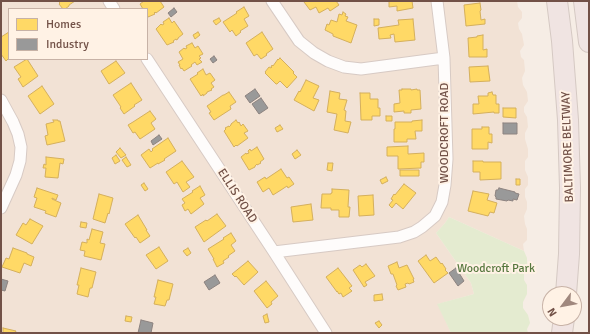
<!DOCTYPE html>
<html>
<head>
<meta charset="utf-8">
<style>
  body { margin:0 }
  #map { position:relative; width:590px; height:334px; overflow:hidden; background:#f6ede5; font-family:Signika,sans-serif }
  canvas { display:block }
  .frame { position:absolute; inset:0; border:2px solid #725147; pointer-events:none }
  .legend { position:absolute; left:8px; top:8px; width:140px; height:52px; box-sizing:border-box; background:#fff2e5; border:1px solid #c7b2a6; margin:0; padding:5px 7px; list-style:none; font-size:12px; color:#725147 }
  .legend li { display:flex; align-items:center; gap:8px; height:20px }
  .legend b { width:20px; border:1px solid #c7b2a6 }
  .north { position:absolute; left:542px; top:286px; width:40px; height:40px; box-sizing:border-box; background:#fff2e5; border:1px solid #c7b2a6; border-radius:50%; rotate:238deg; font-size:11px; font-weight:700; line-height:16px; text-align:center; color:#725147 }
  .north::after { content:''; display:block; margin:auto; width:14px; height:18px; background:#a0887e; clip-path:polygon(50% 0,100% 100%,50% 72%,0 100%) }
</style>
</head>
<body>
<div id="map">
<canvas width="590" height="334"></canvas>
<div class="frame"></div>
<ul class="legend">
<li><b style="height:11px;background:#ffd966"></b>Homes</li>
<li><b style="height:11px;background:#999"></b>Industry</li>
</ul>
<div class="north">N</div>
</div>
<script>
const ctx = document.querySelector('canvas').getContext('2d');
ctx.lineJoin = 'round';
function fillPath(path, color) { ctx.fillStyle = color; ctx.fill(path, 'evenodd'); }
const poly = rows => new Path2D(rows.map(r => 'M' + r).join(''));
function stroke(path, color, width, dash) { ctx.strokeStyle = color; ctx.lineWidth = width; ctx.lineCap = dash ? 'butt' : 'round'; ctx.setLineDash(dash || []); ctx.stroke(path); }
function drawText(font, color, halo, rows, align = 'center') {
  ctx.font = font + ' Signika,sans-serif'; ctx.lineWidth = 4; ctx.setLineDash([]); ctx.textBaseline = 'middle'; ctx.strokeStyle = halo; ctx.fillStyle = color; for (const [text, x, y, turn = 0] of rows) {
    ctx.save(); ctx.translate(x, y); ctx.rotate((+turn || 0) * Math.PI / 180); ctx.textAlign = isNaN(turn) ? turn : align; if (halo) ctx.strokeText(text, 0, 0); ctx.fillText(text, 0, 0); ctx.restore();
  }
}
fillPath(poly([
  [1,1,517,1,518,7,522,12,522,18,518,23,519,29,522,34,524,45,520,51,521,57,524,60,525,71,522,78,523,85,527,92,528,101,524,107,524,112,527,117,528,127,525,133,525,139,528,149,528,157,525,161,525,170,528,177,528,185,525,189,525,197,527,202,527,209,524,216,525,224,527,229,527,240,523,244,524,251,449,217,445,223,436,233,471,283,474,294,438,304,451,333,1,333],
  [9,9,147,9,147,59,9,59]
]), '#f2e2d5');
fillPath(poly([
  [449,217,524,251,527,258,527,267,524,273,524,280,527,285,527,294,523,302,523,308,528,315,530,323,527,329,528,333,451,333,437,304,474,294,471,283,436,233,445,223]
]), '#e4ebd0');
const homes = poly([
  [58,1,75,1,69,5,69,6,65,9,63,9,59,4,60,3,58,1],
  [144,1,160,1,164,7,156,13,155,12,154,13,155,14,148,17,147,15,147,9,143,9,140,4,144,1],
  [305,1,336,1,339,5,330,11,328,8,319,13,316,7,310,10,304,2,305,1],
  [389,1,412,1,413,8,397,11,397,6,389,7,389,1],
  [480,3,481,10,480,11,481,20,485,19,485,24,466,26,464,5,480,3],
  [244,7,249,16,244,19,248,26,240,31,241,32,236,36,232,30,230,32,223,22,237,13,236,12,244,7],
  [343,12,346,14,345,16,348,17,346,21,357,25,351,43,333,36,333,34,325,30,327,24,329,25,331,20,337,22,339,14,342,15,343,12],
  [169,18,172,23,174,21,183,34,178,38,178,39,176,40,176,39,173,41,174,42,167,45,156,29,161,24,162,25,164,24,163,22,169,18],
  [219,18,221,21,216,25,213,21,219,18],
  [374,19,379,19,379,25,374,26,374,19],
  [413,19,415,40,395,42,394,34,390,35,391,38,379,39,378,28,399,25,398,20,413,19],
  [9,32,9,58,6,61,1,54,1,37,9,32],
  [198,32,200,35,195,39,193,35,198,32],
  [262,32,273,49,266,54,267,55,261,59,257,54,254,56,246,43,262,32],
  [483,35,483,50,487,49,487,57,469,57,468,38,477,37,477,36,483,35],
  [192,43,195,48,198,46,203,54,199,56,201,58,199,59,202,62,197,65,195,62,191,65,192,66,184,71,182,68,181,69,179,65,180,65,178,62,183,59,179,52,184,48,185,49,187,48,186,46,192,43],
  [280,58,294,72,293,73,297,77,287,88,280,81,277,84,276,84,265,73,266,73,265,72,269,67,271,68,272,67,271,67,272,65,273,66,278,59,278,60,280,58],
  [27,59,38,76,23,87,18,79,21,77,14,67,27,59],
  [116,61,125,73,109,84,101,71,116,61],
  [488,66,490,81,470,82,469,67,488,66],
  [203,69,206,75,210,73,215,80,211,83,214,87,211,89,212,90,207,92,207,93,203,96,203,94,201,96,190,79,198,74,197,73,203,69],
  [306,80,319,86,313,98,319,100,314,111,294,100,299,91,300,92,306,80],
  [131,83,142,100,134,105,135,106,124,114,120,108,121,107,113,95,131,83],
  [42,86,54,104,40,114,28,96,42,86],
  [402,89,411,89,411,90,417,89,417,90,420,90,421,109,411,110,411,113,404,113,404,111,394,112,394,104,400,103,399,90,402,90,402,89],
  [330,91,340,93,339,99,347,100,344,110,346,111,345,121,351,122,348,133,334,130,337,114,327,112,330,91],
  [229,92,236,102,230,106,231,109,214,120,209,113,211,112,207,106,223,95,224,95,229,92],
  [492,92,493,95,496,95,496,104,499,104,499,113,494,113,494,112,473,114,473,104,479,104,478,96,488,96,488,93,492,92],
  [360,93,370,93,370,99,378,99,378,108,380,108,380,116,372,116,372,120,361,120,360,93],
  [503,108,516,108,516,118,503,117,503,108],
  [150,111,156,119,151,123,155,129,140,139,135,132,133,133,128,125,133,122,150,111],
  [386,116,392,116,392,121,386,121,386,116],
  [53,120,58,120,58,121,60,121,65,141,47,145,45,136,48,135,46,124,54,122,53,120],
  [236,120,238,123,239,122,241,126,243,124,248,131,244,133,248,138,237,146,236,145,234,147,224,131,226,129,225,128,229,126,229,127,231,125,231,124,236,120],
  [422,120,422,131,415,131,416,139,407,139,407,142,394,142,394,129,395,129,395,122,412,122,412,121,422,120],
  [280,125,283,129,277,132,275,128,280,125],
  [482,127,489,127,489,134,492,134,492,143,488,142,488,149,472,149,472,129,482,129,482,127],
  [168,138,176,151,164,159,165,160,158,164,158,163,150,168,141,155,149,149,151,152,153,150,152,149,168,138],
  [408,146,408,154,424,153,424,162,421,162,421,168,398,169,398,156,387,156,387,147,408,146],
  [257,147,264,159,260,162,261,163,257,165,257,164,255,166,255,167,249,170,241,157,246,153,246,154,249,153,248,151,250,149,251,151,257,147],
  [120,148,126,155,121,158,116,152,120,148],
  [297,150,301,155,295,159,292,154,297,150],
  [116,155,120,161,115,164,112,158,116,155],
  [46,157,64,159,63,164,60,163,58,178,45,177,46,168,43,168,44,164,46,165,46,157],
  [126,157,131,165,127,167,122,160,126,157],
  [182,161,194,177,186,182,190,187,183,192,177,182,174,184,166,172,182,161],
  [473,161,483,161,483,162,501,162,501,179,480,180,480,172,473,172,473,161],
  [328,163,333,163,332,171,327,170,328,163],
  [281,169,287,178,289,177,294,184,288,188,287,186,281,190,273,195,269,188,263,192,257,182,265,177,266,179,281,169],
  [400,170,419,170,419,176,400,176,400,170],
  [386,177,388,181,382,184,380,180,386,177],
  [516,179,520,179,520,185,516,185,516,179],
  [144,183,148,189,145,191,141,185,144,183],
  [404,184,416,193,403,209,396,203,392,208,389,205,393,200,391,199,394,194,395,195,404,184],
  [200,186,205,195,200,198,204,204,191,214,188,209,185,211,182,205,185,203,182,199,193,192,192,191,200,186],
  [37,188,58,195,56,200,52,198,52,199,61,203,56,217,45,213,46,211,34,207,37,198,34,197,37,188],
  [332,189,349,190,348,207,350,207,349,217,339,217,339,210,331,210,331,208,321,208,322,194,331,194,331,193,332,193,332,189],
  [473,191,489,194,487,200,497,203,494,213,490,212,488,216,468,211,473,191],
  [99,194,113,198,109,214,108,213,105,223,93,219,99,194],
  [373,195,374,215,359,216,358,196,373,195],
  [311,204,313,220,293,222,291,207,311,204],
  [217,214,226,226,204,242,195,227,206,220,207,221,217,214],
  [138,215,147,230,146,230,150,236,140,243,136,237,135,238,125,224,138,215],
  [30,219,43,226,32,244,16,235,23,223,26,225,30,219],
  [81,222,87,223,86,228,80,227,81,222],
  [92,229,103,232,100,243,105,244,101,260,84,256,85,251,80,250,82,242,87,243,87,239,89,240,92,229],
  [231,233,236,241,231,245,235,251,228,256,229,257,223,261,224,263,217,267,213,259,214,259,208,249,224,239,223,238,231,233],
  [159,247,168,261,156,269,146,255,159,247],
  [13,248,27,253,27,254,34,257,31,266,24,263,20,273,2,267,6,258,9,259,13,248],
  [188,248,191,253,187,256,183,251,188,248],
  [426,255,430,261,436,257,441,264,442,263,446,269,445,270,448,273,434,283,418,261,426,255],
  [248,261,258,272,244,285,236,276,235,277,232,274,248,261],
  [397,262,399,268,407,265,414,279,413,279,414,282,409,284,408,283,405,284,406,287,398,290,396,286,397,285,393,274,391,274,388,266,397,262],
  [366,264,375,276,365,282,367,285,364,287,353,270,360,265,362,267,366,264],
  [81,268,96,272,92,288,90,288,88,297,77,294,79,285,77,285,81,268],
  [338,268,352,286,349,288,352,291,343,297,341,293,339,294,337,291,337,292,326,277,338,268],
  [158,280,173,284,169,300,167,300,165,306,154,304,156,297,154,297,158,280],
  [266,281,278,296,271,302,272,304,267,308,254,291,266,281],
  [382,294,383,300,374,301,374,295,382,294],
  [267,314,269,322,265,323,263,316,267,314],
  [126,316,132,317,131,322,125,321,126,316],
  [379,321,382,325,379,328,375,323,379,321],
  [3,328,16,331,15,333,3,333,3,328]
]);
fillPath(homes, '#ffd966');
stroke(homes, '#d5b05d', 1);
const industry = poly([
  [174,8,177,12,171,17,168,13,174,8],
  [214,56,217,60,213,63,210,59,214,56],
  [255,89,260,96,250,103,245,96,255,89],
  [261,98,268,108,259,114,252,104,261,98],
  [503,123,517,123,517,134,503,134,503,123],
  [159,135,162,139,153,145,151,141,159,135],
  [499,188,515,192,515,193,519,194,517,200,513,199,513,201,508,200,507,201,496,199,496,197,495,196,496,190,498,190,499,188],
  [456,268,464,281,458,286,449,273,456,268],
  [215,275,220,283,209,290,204,282,215,275],
  [1,279,8,281,5,291,1,290,1,279],
  [141,320,153,323,151,333,138,333,141,320]
]);
fillPath(industry, '#999');
stroke(industry, '#8d8380', 1);
const minor = poly([
  [109,1,114,9],
  [272,1,299,41,314,53,328,61,344,67,361,69,444,58],
  [147,59,274,252,326,333],
  [1,100,13,122,18,134,21,147,20,161,16,175,1,208],
  [274,252,399,237,414,232,422,227,435,216,442,202,445,185,447,159,444,58,437,1]
]);
const motorway = poly([
  [557,1,562,41,568,120,570,188,569,254,566,294],
  [584,1,589,42],
  [562,333,564,318]
]);
stroke(minor, '#d7cac4', 13);
stroke(motorway, '#d5c9c3', 22);
stroke(minor, '#fefcfb', 11);
stroke(motorway, '#f0e4e2', 20);
drawText('12px', '#725147', '#fff2e5', [
  ["WOODCROFT ROAD",445,133,-90],
  ["BALTIMORE BELTWAY",568,147,-92],
  ["ELLIS ROAD",237,196,57]
]);
drawText('12px', '#57783f', '#fff2e5', [
  ["Woodcroft Park",496,269]
]);
</script>
</body>
</html>
